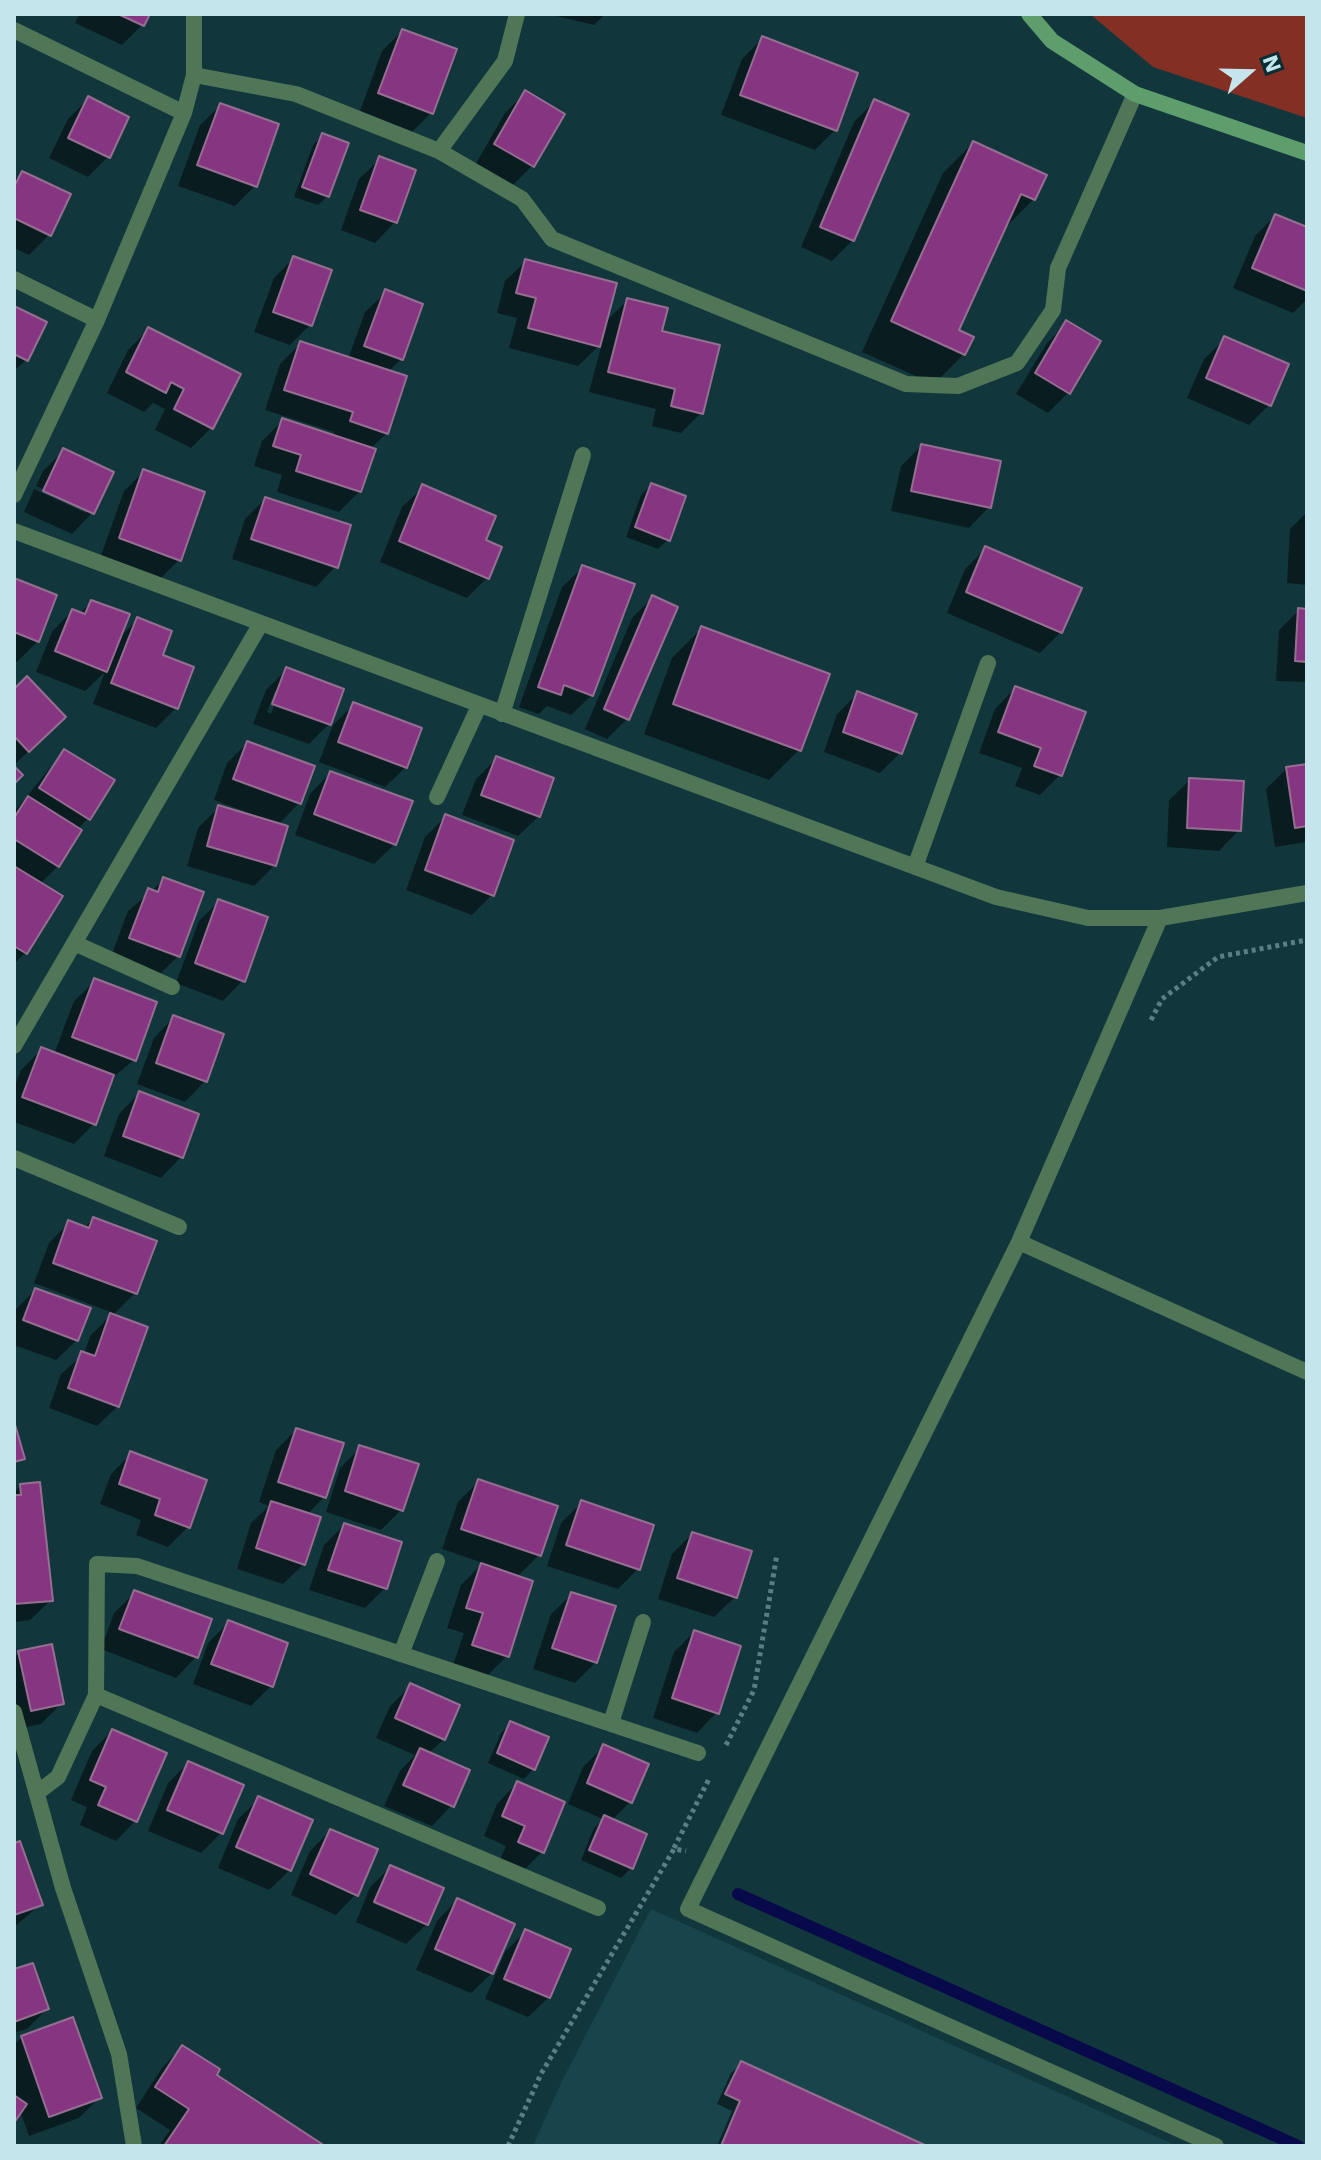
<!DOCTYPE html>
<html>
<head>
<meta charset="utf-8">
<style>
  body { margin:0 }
  #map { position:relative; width:1321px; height:2160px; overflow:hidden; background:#11373d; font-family:"Work Sans",sans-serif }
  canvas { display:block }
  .frame { position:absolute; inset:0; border:16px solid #c3e5eb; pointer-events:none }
  .north { position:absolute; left:1209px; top:32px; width:80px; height:80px; -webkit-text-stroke:6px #052d33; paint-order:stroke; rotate:70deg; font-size:22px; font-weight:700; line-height:32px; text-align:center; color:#c3e5eb }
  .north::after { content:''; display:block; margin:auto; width:28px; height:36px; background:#c3e5eb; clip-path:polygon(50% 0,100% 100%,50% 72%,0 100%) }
</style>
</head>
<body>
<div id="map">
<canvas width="1321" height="2160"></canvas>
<div class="frame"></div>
<div class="north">N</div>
</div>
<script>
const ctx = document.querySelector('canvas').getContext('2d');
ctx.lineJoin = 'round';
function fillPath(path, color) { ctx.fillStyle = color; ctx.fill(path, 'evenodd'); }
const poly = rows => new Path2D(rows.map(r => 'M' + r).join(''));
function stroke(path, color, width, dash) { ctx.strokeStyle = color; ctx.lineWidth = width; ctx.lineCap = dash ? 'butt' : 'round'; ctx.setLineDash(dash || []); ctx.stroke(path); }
fillPath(poly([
  [651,1909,1177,2146,533,2146,562,2081]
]), '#18454c');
fillPath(poly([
  [1090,14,1307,14,1307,118,1153,67]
]), '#832f24');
fillPath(poly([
  [80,14,148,14,142,25,122,45,75,23],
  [548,14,605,14,594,25],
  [402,31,431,113,411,133,359,114,382,51],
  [762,39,835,130,815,150,721,115,742,59],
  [525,93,562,115,532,166,512,186,475,165,505,113],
  [88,99,108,157,88,177,49,158,68,119],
  [874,102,853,240,832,261,801,247,854,122],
  [221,105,255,186,235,206,178,186,200,125],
  [323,135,328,196,318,205,294,197,313,145],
  [973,143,1034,199,1004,229,957,331,964,354,934,384,862,352,943,173],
  [380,159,395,222,375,243,341,230,359,179],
  [22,173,49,235,29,255,14,248,14,181],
  [1275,216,1307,230,1307,299,1293,313,1233,288,1255,236],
  [294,258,310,325,290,345,254,332,274,278],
  [526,261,604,323,628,300,660,332,701,413,681,433,652,426,656,409,589,392,602,343,578,366,509,348,517,318,497,313,505,281],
  [386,292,401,359,388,372,387,433,370,449,360,491,339,512,277,492,282,475,254,466,262,441,283,420,333,437,334,432,265,410,280,364,300,344,348,359,365,312],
  [14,308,26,360,16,369,14,368],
  [1067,323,1068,393,1048,413,1016,394,1047,343],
  [149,329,211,428,191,448,155,430,165,409,153,403,144,412,107,393,128,350],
  [1225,339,1269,405,1249,425,1187,398,1204,359],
  [921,446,989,507,969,528,891,511,901,466],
  [63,451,111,472,92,513,72,534,24,512,34,489,86,513,86,509,36,486,43,471],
  [144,471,179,560,159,580,100,558,124,491],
  [651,485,668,540,658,549,626,537,641,495],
  [423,487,483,541,487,578,467,598,380,562,402,507],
  [265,499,336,566,316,587,232,559,245,519],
  [1307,512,1307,585,1287,583,1290,529],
  [985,549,1061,632,1040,653,947,613,965,569],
  [583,567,592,695,571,715,547,706,539,714,519,707,562,587],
  [14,580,38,641,17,662,14,660],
  [652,598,627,719,607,739,585,729,632,618],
  [91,602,118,639,137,620,160,656,176,708,156,728,93,704,105,672,85,691,36,672,52,632,72,611,79,614],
  [1299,610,1307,611,1307,682,1276,681,1279,630],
  [702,628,799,750,769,780,644,734,672,658],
  [286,670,329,724,309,744,253,724,266,690],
  [275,691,279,691,271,714,267,712],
  [1015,688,1060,775,1040,795,1015,786,1022,768,979,753,995,709],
  [14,692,44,737,14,765],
  [858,693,900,753,880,773,824,752,837,714],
  [353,705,406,767,385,787,319,762,333,725],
  [247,743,312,767,299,803,278,825,275,865,254,886,187,866,198,828,219,807,251,817,252,814,214,800,227,763],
  [64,751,88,818,77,830,58,866,40,884,60,897,25,953,14,964,14,812],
  [496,759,539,816,518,836,462,815,476,779],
  [1307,766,1307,842,1275,847,1266,789,1286,769],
  [330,773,395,844,374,864,295,835,310,794],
  [1190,780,1239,830,1219,851,1167,847,1169,800],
  [445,817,492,895,472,915,406,890,425,837],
  [164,880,178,956,158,976,110,959,128,911],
  [219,901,243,980,223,1001,176,983,199,921],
  [95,981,134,1060,111,1079,94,1124,74,1144,14,1122,14,1088,21,1070,41,1050,54,1054,74,1001],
  [174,1017,222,1035,205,1081,185,1102,137,1084,154,1038],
  [139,1093,181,1157,161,1178,104,1156,119,1114],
  [93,1219,135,1293,112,1316,118,1406,97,1426,49,1408,61,1374,84,1354,90,1336,113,1313,34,1283,49,1243,69,1223,84,1228],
  [35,1290,77,1340,56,1360,14,1345,15,1310],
  [296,1430,324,1497,307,1515,304,1564,283,1584,237,1569,251,1523,269,1506,259,1502,276,1450],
  [360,1448,401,1510,381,1530,326,1512,340,1468],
  [131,1454,188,1527,168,1547,136,1535,141,1520,100,1504,111,1474],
  [478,1482,540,1554,517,1577,507,1656,487,1676,453,1665,464,1633,447,1628,461,1585,483,1563,442,1549,458,1502],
  [21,1486,51,1600,30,1620,14,1622,14,1492],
  [581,1503,638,1569,618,1589,547,1566,561,1523],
  [344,1525,385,1588,365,1608,309,1590,324,1545],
  [692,1534,735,1597,714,1617,658,1599,672,1554],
  [134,1593,196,1657,176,1678,101,1649,114,1613],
  [572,1594,596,1662,575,1683,533,1669,551,1614],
  [228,1623,271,1686,251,1706,193,1684,208,1643],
  [694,1632,717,1712,697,1733,653,1718,674,1652],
  [19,1653,62,1703,41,1724,14,1730,14,1658],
  [411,1686,444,1739,428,1754,452,1805,432,1826,384,1806,400,1771,415,1755,376,1738,390,1706],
  [511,1723,533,1769,524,1779,488,1763,501,1733],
  [112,1731,136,1820,116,1841,80,1825,87,1807,71,1800,92,1751],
  [604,1746,630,1802,611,1821,631,1868,621,1878,581,1860,594,1828,603,1819,568,1804,583,1767],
  [188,1763,221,1833,201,1853,148,1831,168,1783],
  [517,1783,542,1852,522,1872,499,1862,506,1846,484,1836,497,1804],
  [259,1799,290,1870,269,1890,218,1868,238,1819],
  [330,1831,356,1894,336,1915,291,1895,310,1851],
  [14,1845,41,1904,14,1927],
  [391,1867,427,1924,406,1944,356,1922,370,1887],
  [457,1900,492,1973,471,1993,416,1970,437,1921],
  [526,1931,549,1997,528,2017,485,1999,505,1952],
  [14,1971,47,2009,27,2029,14,2033],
  [22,2037,99,2098,79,2118,29,2136,20,2111,14,2119,14,2045],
  [182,2047,214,2076,321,2146,159,2146,170,2130,136,2108,162,2068],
  [741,2064,922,2146,717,2146,732,2111,717,2104,731,2073]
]), '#0007');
stroke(poly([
  [738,1894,1298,2146]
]), '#08094b', 12);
const building = poly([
  [118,14,150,14,144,26,118,14],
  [402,29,457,49,433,114,378,93,402,29],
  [762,36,858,73,837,131,740,95,762,36],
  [525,90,565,114,534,167,494,144,525,90],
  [88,96,129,117,110,158,68,138,88,96],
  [874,99,909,114,854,241,820,227,874,99],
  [220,103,279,124,257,187,197,165,220,103],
  [322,133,349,143,329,197,302,187,322,133],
  [973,141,1047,175,1035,200,1021,194,959,330,974,337,965,355,891,321,973,141],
  [379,156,416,170,397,223,360,210,379,156],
  [22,171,71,194,51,236,14,218,14,187,22,171],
  [1275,214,1307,227,1307,291,1252,268,1275,214],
  [293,256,332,270,312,326,273,312,293,256],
  [525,259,617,283,600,347,528,328,536,298,516,293,525,259],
  [385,289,423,304,403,360,364,346,385,289],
  [627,298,668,308,662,331,720,345,703,414,671,406,675,389,608,372,627,298],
  [14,306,47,322,28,361,14,354,14,306],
  [1066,320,1101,341,1070,394,1035,373,1066,320],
  [148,327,241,374,213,429,174,409,184,389,171,382,166,393,126,372,148,327],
  [1224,336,1289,364,1271,406,1206,378,1224,336],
  [300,341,407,376,388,434,350,421,353,412,284,390,300,341],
  [282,418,376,449,361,492,296,471,301,455,273,446,282,418],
  [921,444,1001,461,991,508,911,491,921,444],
  [63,448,114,472,94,514,43,491,63,448],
  [143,469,205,492,181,561,119,538,143,469],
  [651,483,686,496,670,541,635,527,651,483],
  [422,484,496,516,486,540,502,547,489,579,399,541,422,484],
  [265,497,351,525,338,568,251,539,265,497],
  [985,546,1082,588,1062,633,966,592,985,546],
  [582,565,635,584,593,696,564,685,561,695,538,687,582,565],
  [14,578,57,595,39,642,14,632,14,578],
  [652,595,678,607,629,720,604,709,652,595],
  [91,600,130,614,107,672,55,651,72,609,85,614,91,600],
  [1298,608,1307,609,1307,662,1295,661,1298,608],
  [137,617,172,631,163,655,194,667,178,709,111,683,137,617],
  [701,626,830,674,801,751,673,704,701,626],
  [286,667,344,689,331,725,272,704,286,667],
  [27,676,66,717,29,752,14,736,14,689,27,676],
  [1015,686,1086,712,1062,776,1034,766,1041,748,998,732,1015,686],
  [857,691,917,714,902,754,843,732,857,691],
  [353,702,422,728,407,768,338,742,353,702],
  [247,741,315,766,301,804,233,779,247,741],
  [64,749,115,780,90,820,39,788,64,749],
  [496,756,554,778,540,817,481,795,496,756],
  [1307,764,1307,826,1295,828,1286,767,1307,764],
  [14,766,23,775,14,784,14,766],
  [330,771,413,801,396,845,314,814,330,771],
  [1189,778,1244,781,1241,831,1187,828,1189,778],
  [28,796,82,830,59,867,14,839,14,818,28,796],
  [218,805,288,826,276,866,207,846,218,805],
  [445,814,514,840,494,896,425,870,445,814],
  [14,866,63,896,27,954,14,946,14,866],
  [163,877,204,892,180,957,129,938,148,888,158,892,163,877],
  [218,899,268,917,245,982,195,963,218,899],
  [94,978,157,1002,136,1061,72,1037,94,978],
  [173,1015,224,1034,207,1082,156,1063,173,1015],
  [41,1047,114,1075,96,1125,22,1097,41,1047],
  [139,1091,199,1114,183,1158,123,1136,139,1091],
  [93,1217,157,1241,137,1294,53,1263,68,1220,89,1228,93,1217],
  [35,1288,91,1308,78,1341,23,1320,35,1288],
  [110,1313,148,1327,119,1407,68,1388,81,1351,95,1356,110,1313],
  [14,1421,25,1459,14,1462,14,1421],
  [296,1428,344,1443,326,1498,278,1482,296,1428],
  [359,1445,419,1464,403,1511,345,1491,359,1445],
  [130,1451,207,1480,190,1528,155,1515,160,1499,119,1484,130,1451],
  [478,1479,558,1506,541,1556,461,1529,478,1479],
  [40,1482,53,1601,14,1604,14,1495,21,1495,20,1484,40,1482],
  [581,1500,654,1525,640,1570,566,1545,581,1500],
  [271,1501,321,1517,305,1565,256,1548,271,1501],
  [344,1523,402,1542,387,1589,328,1570,344,1523],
  [692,1532,752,1551,737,1598,677,1578,692,1532],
  [481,1563,533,1581,509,1657,472,1645,483,1613,466,1608,481,1563],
  [134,1590,212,1619,198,1658,119,1629,134,1590],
  [571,1592,616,1606,597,1663,552,1648,571,1592],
  [228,1620,288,1643,273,1687,211,1664,228,1620],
  [694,1630,741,1646,719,1714,672,1698,694,1630],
  [52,1644,64,1704,31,1711,18,1651,52,1644],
  [410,1683,460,1705,445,1740,395,1718,410,1683],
  [510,1721,549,1737,535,1770,497,1753,510,1721],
  [112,1729,167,1753,137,1822,98,1805,106,1787,90,1780,112,1729],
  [603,1744,649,1764,632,1803,587,1783,603,1744],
  [420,1748,470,1770,454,1807,403,1785,420,1748],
  [188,1761,244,1785,223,1834,167,1810,188,1761],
  [517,1781,565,1802,544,1853,518,1842,525,1826,502,1816,517,1781],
  [258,1796,313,1820,291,1871,236,1847,258,1796],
  [604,1815,647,1834,633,1869,589,1850,604,1815],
  [330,1829,378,1849,358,1896,310,1874,330,1829],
  [20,1841,43,1905,14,1915,14,1843,20,1841],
  [390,1865,444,1888,428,1925,374,1902,390,1865],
  [457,1898,515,1924,493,1974,435,1949,457,1898],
  [525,1929,571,1949,550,1998,504,1979,525,1929],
  [33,1963,49,2009,14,2022,14,1969,33,1963],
  [73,2017,102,2098,49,2117,21,2036,73,2017],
  [182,2045,220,2069,217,2075,325,2146,164,2146,189,2109,155,2087,182,2045],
  [741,2061,927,2146,721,2146,740,2101,725,2094,741,2061],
  [14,2095,27,2104,14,2123,14,2095]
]);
fillPath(building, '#863681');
stroke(building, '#966e92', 2);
stroke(poly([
  [1151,1020,1162,999,1218,957,1307,940],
  [726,1745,754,1690,777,1554],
  [674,1848,709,1779],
  [508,2146,541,2074,674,1849,686,1851]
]), '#5a7e84', 5, [4, 4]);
stroke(poly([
  [14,30,184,113],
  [194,75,296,94,439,151,522,199,552,239,906,384,958,386,1017,363,1053,310,1058,268,1135,94],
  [439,151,505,61,517,14],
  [14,279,97,320],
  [14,495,97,320,184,113,194,75,194,14],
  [14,531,996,897,1088,918,1160,918,1307,893],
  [502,714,583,455],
  [437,797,479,706],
  [915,867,988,663],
  [1160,918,1019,1242,688,1909,1216,2146],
  [74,943,172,987],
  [14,1046,260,625],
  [14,1158,179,1227],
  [1019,1242,1307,1372],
  [401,1654,437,1561],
  [96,1695,598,1908],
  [14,1712,63,1888,119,2054,134,2146],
  [611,1723,643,1622],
  [37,1793,58,1777,96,1695,97,1564,137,1566,698,1753]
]), '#507657', 16);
stroke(poly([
  [1029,14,1052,41,1135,94,1307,153]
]), '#5e9d6c', 16);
</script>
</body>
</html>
